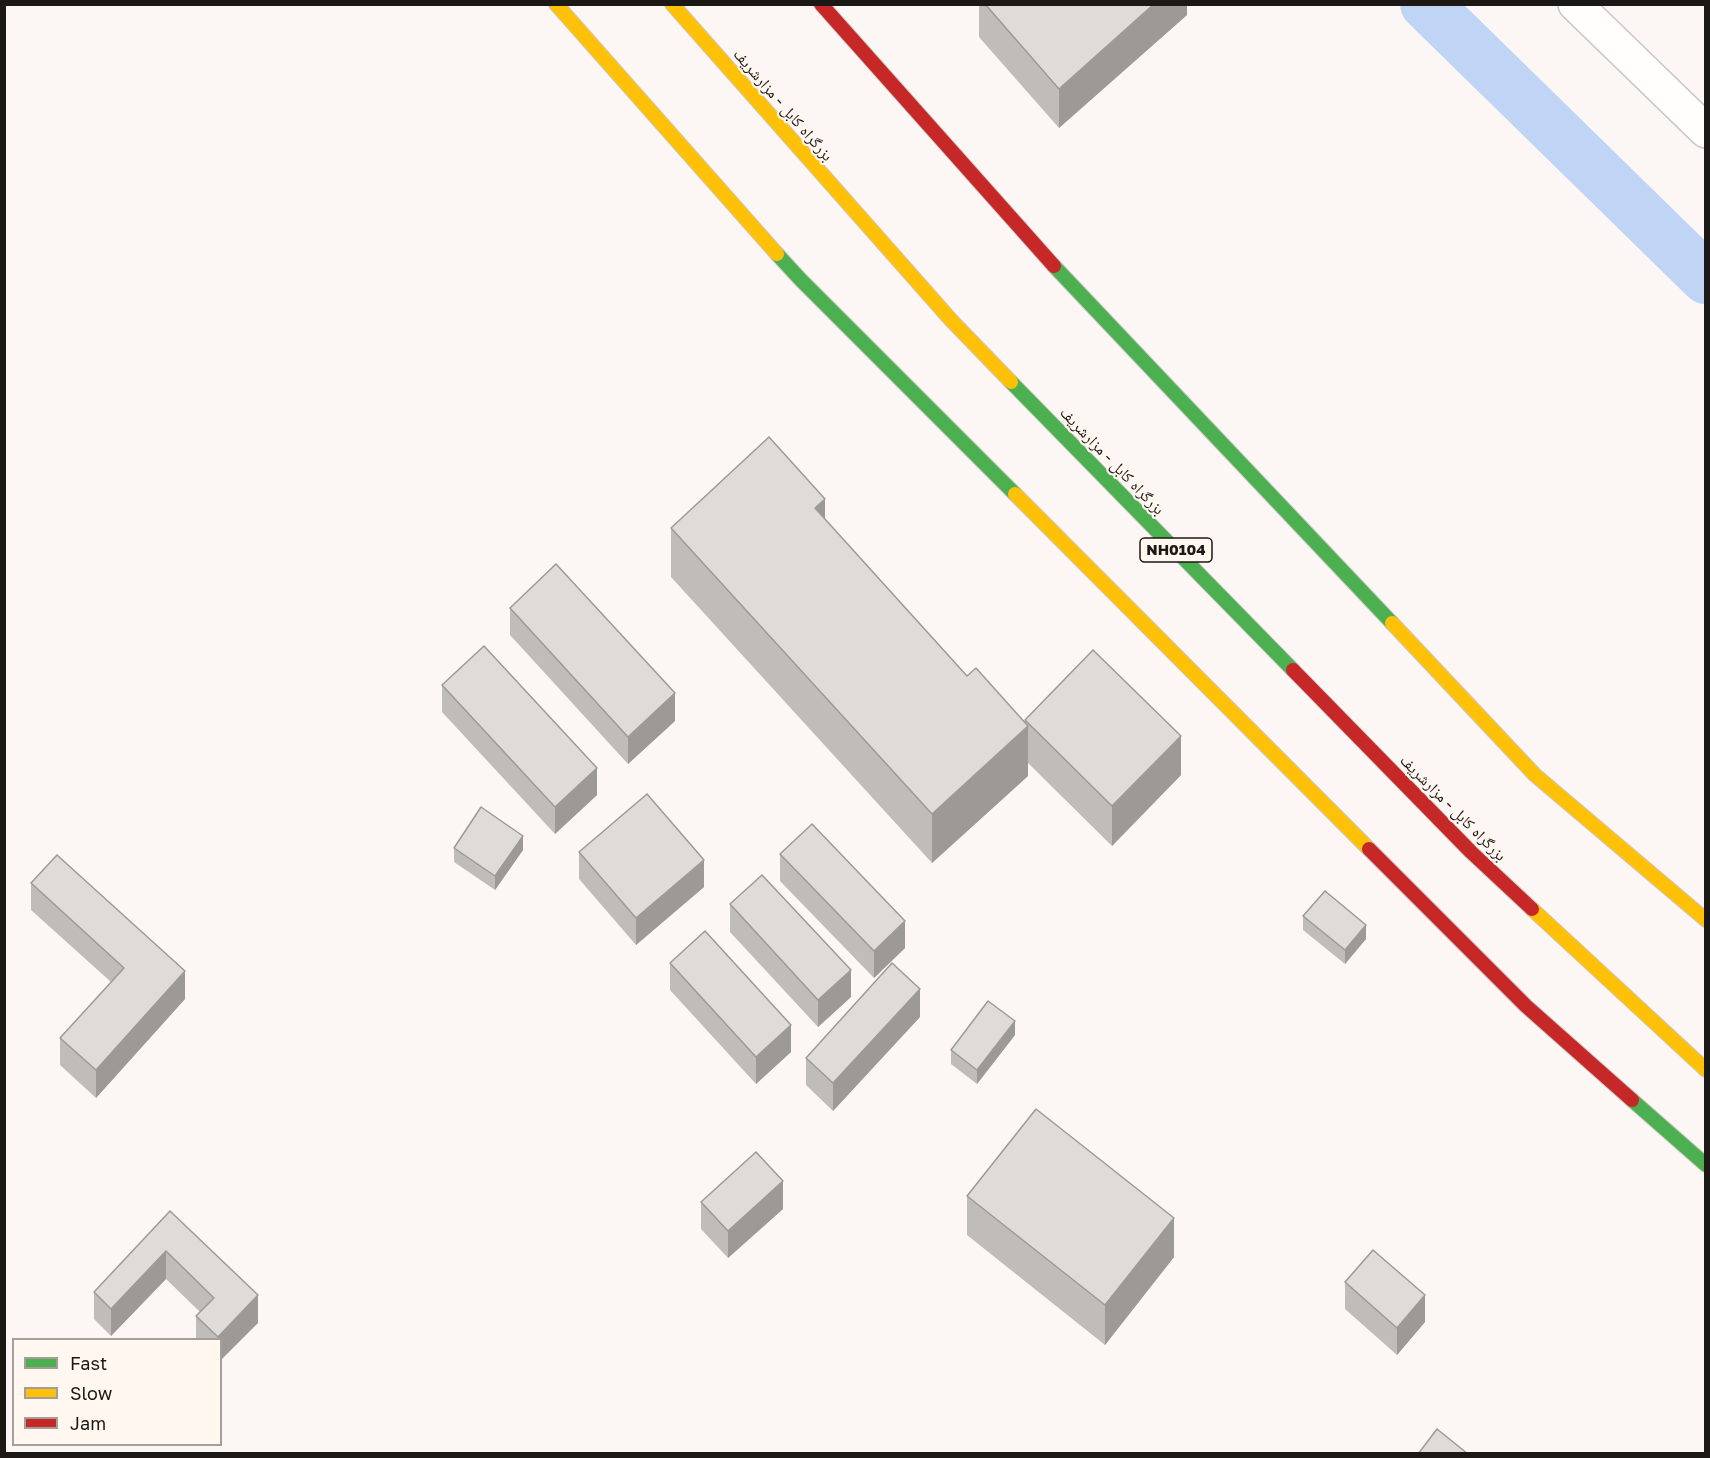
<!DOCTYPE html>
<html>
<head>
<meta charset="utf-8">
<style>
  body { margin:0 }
  #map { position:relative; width:1710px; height:1458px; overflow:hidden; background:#fcf7f4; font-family:"Golos Text",sans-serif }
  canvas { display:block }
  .frame { position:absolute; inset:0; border:6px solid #1c1815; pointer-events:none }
  .legend { position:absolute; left:12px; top:1338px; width:210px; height:108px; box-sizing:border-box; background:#fff7f0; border:2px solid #a49e98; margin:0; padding:8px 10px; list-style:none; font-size:18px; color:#1c1815 }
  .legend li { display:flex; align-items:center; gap:12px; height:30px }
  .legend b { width:30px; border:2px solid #a49e98 }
</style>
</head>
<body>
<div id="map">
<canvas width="1710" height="1458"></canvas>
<div class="frame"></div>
<ul class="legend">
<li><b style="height:8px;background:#4caf50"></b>Fast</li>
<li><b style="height:8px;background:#ffc107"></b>Slow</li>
<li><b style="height:8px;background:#c62828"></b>Jam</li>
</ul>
</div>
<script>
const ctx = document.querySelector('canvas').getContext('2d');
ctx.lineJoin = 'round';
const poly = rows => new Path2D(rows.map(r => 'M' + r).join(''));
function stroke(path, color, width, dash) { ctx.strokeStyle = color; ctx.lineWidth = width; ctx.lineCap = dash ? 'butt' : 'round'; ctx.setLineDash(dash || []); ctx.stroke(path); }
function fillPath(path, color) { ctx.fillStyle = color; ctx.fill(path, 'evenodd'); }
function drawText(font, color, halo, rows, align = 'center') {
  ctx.font = font + ' "Golos Text","Noto Naskh Arabic",sans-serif'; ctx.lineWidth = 4.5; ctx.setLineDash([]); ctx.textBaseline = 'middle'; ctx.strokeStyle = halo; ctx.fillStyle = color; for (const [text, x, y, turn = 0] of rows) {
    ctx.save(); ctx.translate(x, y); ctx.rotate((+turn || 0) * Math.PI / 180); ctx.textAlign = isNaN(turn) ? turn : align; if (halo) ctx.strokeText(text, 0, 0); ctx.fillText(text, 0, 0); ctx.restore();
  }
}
stroke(poly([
  [1426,4,1706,278]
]), '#c0d4f6', 52);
const street = poly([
  [1575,4,1706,131]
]);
const fast = poly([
  [777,254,800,279,1015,494],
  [1054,266,1392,623],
  [1011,382,1293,670],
  [1632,1100,1706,1165]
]);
const slow = poly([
  [556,4,777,254],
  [672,4,951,320,1011,382],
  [1015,494,1369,849],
  [1392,623,1535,775,1706,920],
  [1532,909,1706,1070]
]);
const jam = poly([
  [821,4,1054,266],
  [1293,670,1471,852,1532,909],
  [1369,849,1526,1006,1632,1100]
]);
stroke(street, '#ccc8c6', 36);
stroke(fast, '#ccc8c6', 16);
stroke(slow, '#ccc8c6', 16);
stroke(jam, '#ccc8c6', 16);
stroke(street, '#fffefd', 33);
stroke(fast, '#4caf50', 14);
stroke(slow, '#ffc107', 14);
stroke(jam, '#c62828', 14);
fillPath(poly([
  [979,4,1187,4,1187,15,1059,128,979,37],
  [825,519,967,676,1025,722,1025,720,1181,775,1112,846,1028,763,1028,776,932,863,671,577,671,528],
  [510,608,675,721,628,764,510,635],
  [442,685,597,795,555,834,442,712],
  [454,848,523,850,495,890,454,862],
  [579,852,704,887,636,945,579,879],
  [780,854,905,948,874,978,780,881],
  [31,883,185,999,96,1098,60,1065,60,1038,111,982,31,910],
  [730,904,851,997,818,1027,730,932],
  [1303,916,1366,939,1345,964,1303,930],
  [670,963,791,1052,756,1084,670,990],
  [920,1017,833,1111,806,1085,806,1058],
  [1015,1035,977,1084,951,1064,951,1050],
  [967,1196,1174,1257,1105,1345,967,1235],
  [701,1202,783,1209,728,1258,701,1229],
  [170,1211,258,1323,220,1340,196,1340,196,1316,200,1312,166,1279,111,1336,94,1319,94,1292],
  [1345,1282,1425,1322,1397,1355,1345,1309]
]), '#c0bcba');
fillPath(poly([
  [1154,4,1187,4,1187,15,1059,128,1059,89],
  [825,499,825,549,815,508],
  [675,693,675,721,628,764,628,737],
  [1028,726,1028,776,932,863,932,814],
  [1181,736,1181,775,1112,846,1112,806],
  [597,768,597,795,555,834,555,807],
  [523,836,523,850,495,890,495,876],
  [704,860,704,887,636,945,636,918],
  [905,921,905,948,874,978,874,951],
  [1366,925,1366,939,1345,964,1345,950],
  [851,970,851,997,818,1027,818,1000],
  [185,971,185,999,96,1098,96,1070],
  [920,989,920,1017,833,1111,833,1083],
  [1015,1021,1015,1035,977,1084,977,1070],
  [791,1025,791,1052,756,1084,756,1057],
  [783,1181,783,1209,728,1258,728,1231],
  [1174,1218,1174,1257,1105,1345,1105,1305],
  [166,1251,166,1279,111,1336,111,1309],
  [258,1295,258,1323,220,1361,220,1340,218,1340,218,1337],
  [1425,1295,1425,1322,1397,1355,1397,1328]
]), '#9c9997');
const building = poly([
  [985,4,1154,4,1059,89,985,4],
  [769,437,825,499,815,508,967,676,976,668,1028,726,932,814,671,528,769,437],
  [556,564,675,693,628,737,510,608,556,564],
  [484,646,597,768,555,807,442,685,484,646],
  [1093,650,1181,736,1112,806,1025,720,1093,650],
  [647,794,704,860,636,918,579,852,647,794],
  [481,807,523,836,495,876,454,848,481,807],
  [812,824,905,921,874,951,780,854,812,824],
  [57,855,185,971,96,1070,60,1038,124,968,31,883,57,855],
  [762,875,851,970,818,1000,730,904,762,875],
  [1325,891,1366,925,1345,950,1303,916,1325,891],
  [705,931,791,1025,756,1057,670,963,705,931],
  [892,963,920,989,833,1083,806,1058,892,963],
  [988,1001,1015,1021,977,1070,951,1050,988,1001],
  [1036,1109,1174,1218,1105,1305,967,1196,1036,1109],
  [756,1152,783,1181,728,1231,701,1202,756,1152],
  [170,1211,258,1295,218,1337,196,1316,214,1298,166,1251,111,1309,94,1292,170,1211],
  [1373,1250,1425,1295,1397,1328,1345,1282,1373,1250],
  [1437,1429,1468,1454,1418,1454,1437,1429]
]);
fillPath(building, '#dfdbd8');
stroke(building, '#9c9997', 1.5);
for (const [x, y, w] of [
  [1176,550,72]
]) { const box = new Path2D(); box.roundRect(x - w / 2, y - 12, w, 24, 4.5); ctx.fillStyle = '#fff7f0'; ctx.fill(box); stroke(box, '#1c1815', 1.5); }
drawText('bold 15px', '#1c1815', null, [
  ["NH0104",1176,550]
]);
drawText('16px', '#1c1815', '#fff7f0', [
  ["بزرگراه کابل - مزارشریف",783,105,49],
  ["بزرگراه کابل - مزارشریف",1112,461,46],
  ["بزرگراه کابل - مزارشریف",1453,808,45]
]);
</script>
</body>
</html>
